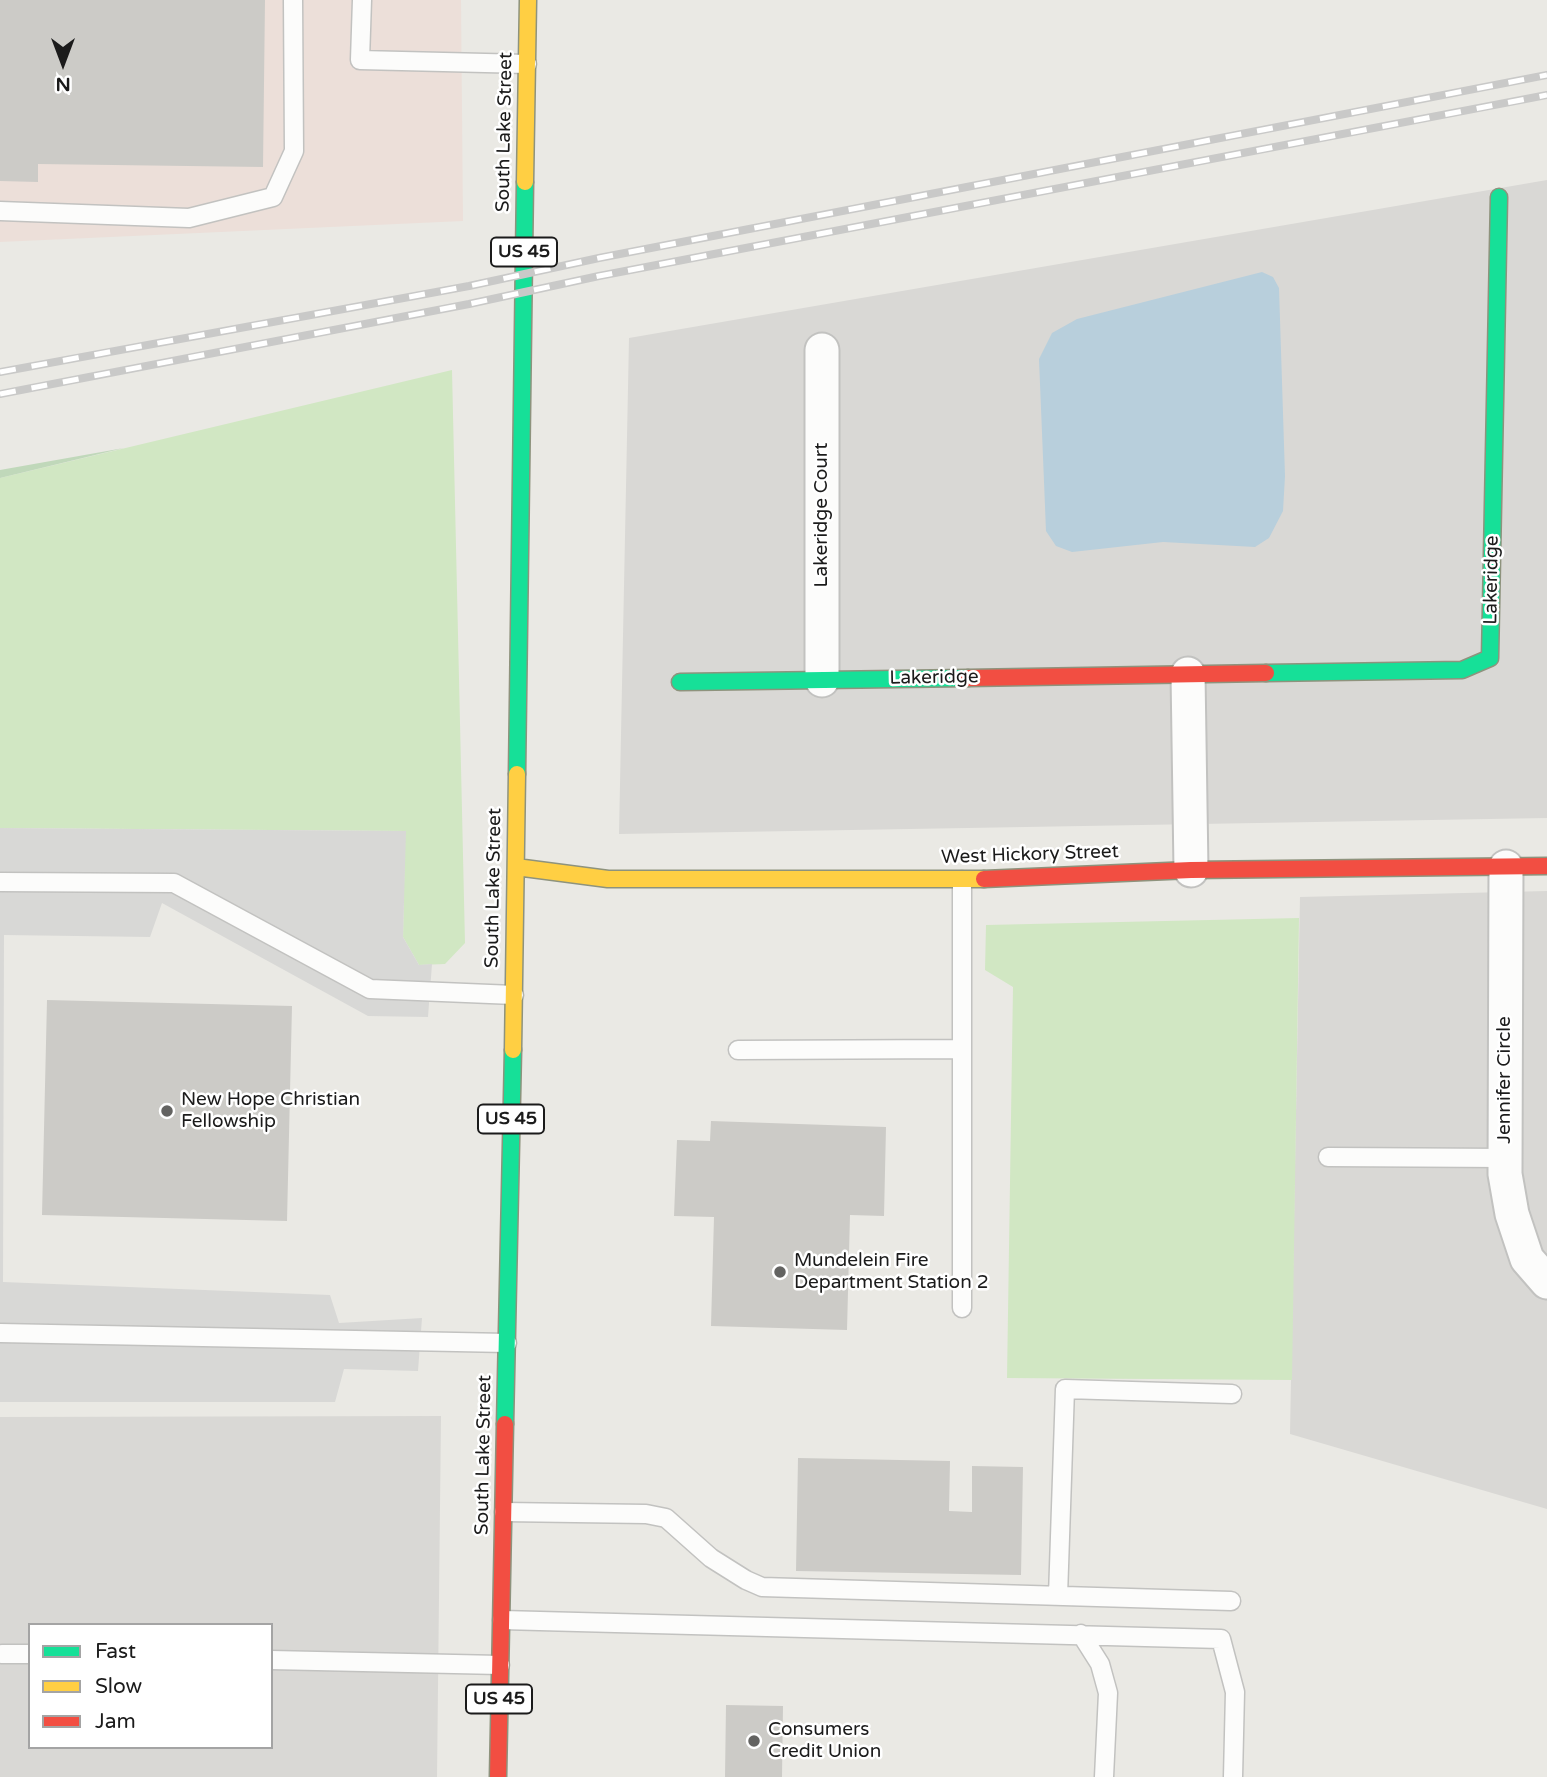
<!DOCTYPE html>
<html>
<head>
<meta charset="utf-8">
<style>
  body { margin:0 }
  #map { position:relative; width:1547px; height:1777px; overflow:hidden; background:#eae9e4; font-family:"Varela Round",sans-serif }
  canvas { display:block }
  .legend { position:absolute; left:28px; top:1623px; width:245px; height:126px; box-sizing:border-box; background:#fff; border:2px solid #a4a4a4; margin:0; padding:9px 12px; list-style:none; font-size:21px; color:#1b1b1b }
  .legend li { display:flex; align-items:center; gap:14px; height:35px }
  .legend b { width:35px; border:2px solid #a4a4a4 }
  .north { position:absolute; left:28px; top:28px; width:70px; height:70px; -webkit-text-stroke:5px #fff; paint-order:stroke; rotate:180deg; font-size:19px; font-weight:700; line-height:28px; text-align:center; color:#1b1b1b }
  .north::after { content:''; display:block; margin:auto; width:24px; height:32px; background:#1b1b1b; clip-path:polygon(50% 0,100% 100%,50% 72%,0 100%) }
</style>
</head>
<body>
<div id="map">
<canvas width="1547" height="1777"></canvas>
<ul class="legend">
<li><b style="height:9px;background:#16e098"></b>Fast</li>
<li><b style="height:9px;background:#ffcf43"></b>Slow</li>
<li><b style="height:9px;background:#f24e42"></b>Jam</li>
</ul>
<div class="north">N</div>
</div>
<script>
const ctx = document.querySelector('canvas').getContext('2d');
ctx.lineJoin = 'round';
function fillPath(path, color) { ctx.fillStyle = color; ctx.fill(path, 'evenodd'); }
const poly = rows => new Path2D(rows.map(r => 'M' + r).join(''));
function stroke(path, color, width, dash) { ctx.strokeStyle = color; ctx.lineWidth = width; ctx.lineCap = dash ? 'butt' : 'round'; ctx.setLineDash(dash || []); ctx.stroke(path); }
function drawText(font, color, halo, rows, align = 'center') {
  ctx.font = font + ' "Varela Round",sans-serif'; ctx.lineWidth = 5; ctx.setLineDash([]); ctx.textBaseline = 'middle'; ctx.strokeStyle = halo; ctx.fillStyle = color; for (const [text, x, y, turn = 0] of rows) {
    ctx.save(); ctx.translate(x, y); ctx.rotate((+turn || 0) * Math.PI / 180); ctx.textAlign = isNaN(turn) ? turn : align; if (halo) ctx.strokeText(text, 0, 0); ctx.fillText(text, 0, 0); ctx.restore();
  }
}
fillPath(poly([
  [1547,180,1547,818,619,834,629,338],
  [1547,891,1547,1509,1290,1434,1300,897],
  [441,1416,437,1777,0,1777,0,1417],
  [30,1625,271,1625,271,1747,30,1747]
]), '#d9d8d5');
fillPath(poly([
  [0,0,461,0,463,221,0,242]
]), '#ecdfd9');
fillPath(poly([
  [452,370,465,943,445,964,419,965,403,937,405,831,0,828,0,478],
  [1299,918,1292,1380,1007,1378,1013,987,985,970,986,925]
]), '#d1e7c3');
fillPath(poly([
  [124,448,0,478,0,470]
]), '#c0d8ba');
fillPath(poly([
  [0,828,406,831,403,937,419,965,432,964,428,1017,368,1016,162,903,150,937,4,935,3,1282,330,1295,339,1323,422,1318,418,1371,344,1369,335,1402,0,1402]
]), '#d8d8d6');
fillPath(poly([
  [1262,272,1273,277,1279,288,1285,476,1283,511,1269,538,1255,547,1163,542,1072,552,1056,546,1046,531,1039,359,1052,333,1077,319]
]), '#b8cfdc');
fillPath(poly([
  [0,0,265,0,263,167,38,164,38,182,0,181],
  [47,1000,292,1006,287,1221,42,1215],
  [711,1121,886,1127,884,1216,850,1215,847,1330,711,1326,714,1217,674,1216,677,1140,710,1141],
  [798,1458,950,1461,949,1511,972,1512,972,1466,1023,1467,1021,1575,796,1571],
  [726,1705,783,1706,782,1777,725,1777]
]), '#cccbc7');
const lane = poly([
  [362,0,360,60,527,64],
  [0,211,189,218,273,197,294,151,293,0],
  [962,880,962,1308],
  [0,882,174,883,370,989,514,995],
  [738,1050,962,1049],
  [1328,1157,1505,1158],
  [0,1333,507,1343],
  [504,1512,646,1514,666,1518,711,1558,746,1580,762,1587,1231,1601],
  [1058,1596,1065,1389,1232,1394],
  [502,1620,1221,1639,1235,1692,1233,1777],
  [1081,1634,1100,1664,1108,1693,1104,1777],
  [2,1654,30,1654],
  [271,1660,500,1665]
]);
const street = poly([
  [822,350,822,680],
  [1188,674,1191,870],
  [1506,867,1505,1174,1512,1214,1527,1259,1547,1282]
]);
const fast = poly([
  [1266,673,1462,670,1490,658,1499,197],
  [680,682,968,678],
  [517,774,525,182],
  [505,1424,513,1050]
]);
const slow = poly([
  [525,182,528,0],
  [516,867,608,879,984,879],
  [513,1050,517,774]
]);
const jam = poly([
  [968,678,1266,673],
  [984,879,1191,870,1547,866],
  [498,1777,505,1424]
]);
stroke(lane, '#c2c2c0', 21);
stroke(street, '#c2c2c0', 37);
stroke(fast, '#8e937d', 19);
stroke(slow, '#8e937d', 19);
stroke(jam, '#8e937d', 19);
stroke(lane, '#fcfcfb', 18);
stroke(street, '#fcfcfb', 33);
stroke(fast, '#16e098', 16);
stroke(slow, '#ffcf43', 16);
stroke(jam, '#f24e42', 16);
const rail = poly([
  [0,372,469,286,599,258,1547,75],
  [0,394,469,304,599,276,1547,95]
]);
stroke(rail, '#c9c9c8', 8);
stroke(rail, '#fff', 5, [16]);
for (const [x, y, r, color] of [
  [167,1111,7,"#636361"],
  [780,1272,7,"#636361"],
  [754,1741,7,"#636361"]
]) { const dot = new Path2D(); dot.arc(x, y, r, 0, 2 * Math.PI); ctx.fillStyle = color; ctx.fill(dot); stroke(dot, '#fff', 2.5); }
for (const [x, y, w] of [
  [524,252,66],
  [511,1119,66],
  [499,1699,66]
]) { const box = new Path2D(); box.roundRect(x - w / 2, y - 14.5, w, 29, 5); ctx.fillStyle = '#fff'; ctx.fill(box); stroke(box, '#1b1b1b', 2); }
drawText('bold 18px', '#1b1b1b', null, [
  ["US 45",524,252],
  ["US 45",511,1119],
  ["US 45",499,1699]
]);
drawText('19px', '#1b1b1b', '#fff', [
  ["South Lake Street",505,132,-89],
  ["Lakeridge Court",822,515,-90],
  ["Lakeridge",1492,580,-89],
  ["Lakeridge",934,678,-1],
  ["West Hickory Street",1030,855,-2],
  ["South Lake Street",494,888,-89],
  ["Jennifer Circle",1505,1080,-90],
  ["South Lake Street",484,1455,-89]
]);
drawText('19px', '#1b1b1b', '#fff', [
  ["New Hope Christian",181,1100],
  ["Fellowship",181,1122],
  ["Mundelein Fire",794,1261],
  ["Department Station 2",794,1283],
  ["Consumers",768,1730],
  ["Credit Union",768,1752]
], 'left');
</script>
</body>
</html>
